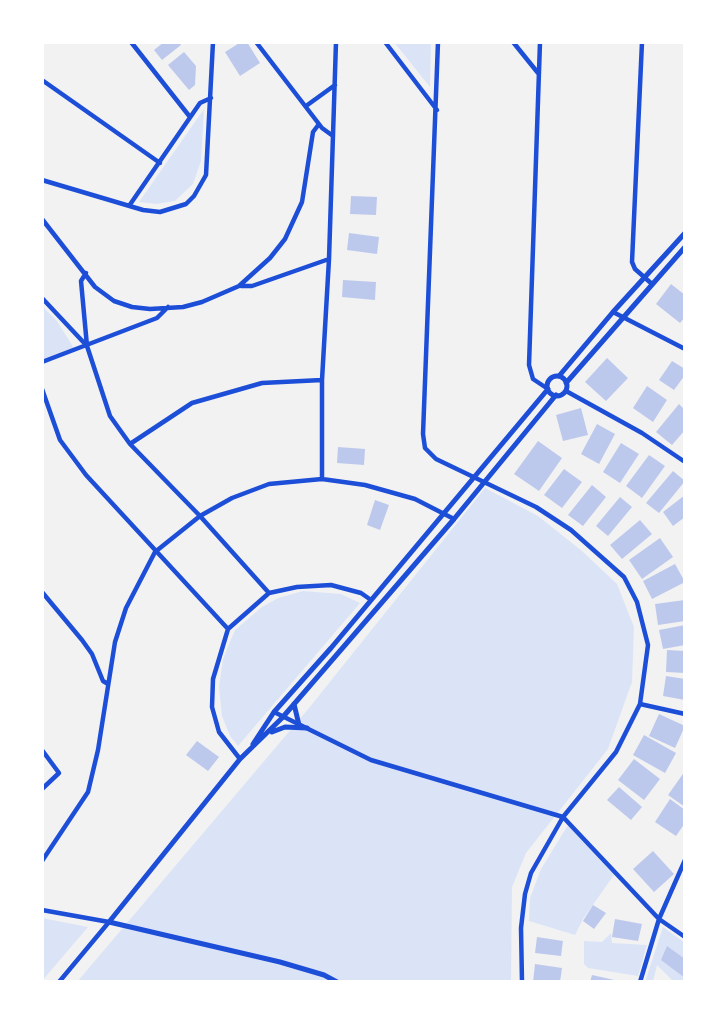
<!DOCTYPE html>
<html>
<head>
<meta charset="utf-8">
<style>
  body { margin:0 }
  #map { position:relative; width:727px; height:1024px; overflow:hidden; background:#f2f2f2; font-family:"PT Sans",sans-serif }
  canvas { display:block }
  .frame { position:absolute; inset:0; border:44px solid #fff; pointer-events:none }
</style>
</head>
<body>
<div id="map">
<canvas width="727" height="1024"></canvas>
<div class="frame"></div>
</div>
<script>
const ctx = document.querySelector('canvas').getContext('2d');
ctx.lineJoin = 'round';
function fillPath(path, color) { ctx.fillStyle = color; ctx.fill(path, 'evenodd'); }
const poly = rows => new Path2D(rows.map(r => 'M' + r).join(''));
function stroke(path, color, width, dash) { ctx.strokeStyle = color; ctx.lineWidth = width; ctx.lineCap = dash ? 'butt' : 'round'; ctx.setLineDash(dash || []); ctx.stroke(path); }
fillPath(poly([
  [394,42,431,42,430,87],
  [204,109,201,161,193,184,175,201,156,204,139,202],
  [42,306,57,321,75,350,42,365],
  [485,488,538,516,582,551,617,584,634,627,632,682,608,749,526,853,512,887,511,982,77,982,309,708],
  [303,591,341,594,360,603,238,746,230,736,222,716,219,687,223,659,232,637,235,630,262,607,278,598],
  [568,825,614,875,583,919,575,935,529,921,530,898,541,869],
  [42,918,88,927,42,981],
  [663,927,685,943,685,982,674,982,657,965,653,982,645,982],
  [611,933,612,943,647,945,638,976,588,968,584,964,584,941,602,942]
]), '#dbe4f7');
fillPath(poly([
  [164,42,179,42,181,45,162,60,154,50],
  [241,42,247,42,260,63,240,76,225,52],
  [184,52,196,66,195,85,189,90,168,65],
  [351,196,377,197,376,215,350,214],
  [349,233,379,237,377,254,347,250],
  [343,280,376,282,375,300,342,297],
  [671,284,685,295,685,317,680,323,656,304],
  [607,358,628,378,606,401,585,382],
  [672,361,685,369,685,375,674,390,659,380],
  [647,386,667,400,653,422,633,408],
  [679,404,685,410,685,430,672,445,656,432],
  [581,408,588,435,563,441,556,415],
  [597,424,615,434,599,464,581,454],
  [538,441,562,458,539,491,514,474],
  [621,443,639,454,620,483,603,472],
  [338,447,365,449,364,465,337,463],
  [649,455,665,466,642,498,626,486],
  [564,469,582,482,562,508,544,495],
  [673,471,685,481,659,513,646,503],
  [592,485,606,497,583,526,568,515],
  [685,495,685,517,673,526,663,512],
  [620,497,632,507,608,536,596,526],
  [375,500,389,505,380,530,367,525],
  [640,520,652,534,622,559,610,545],
  [660,538,673,557,642,579,629,560],
  [675,564,685,582,652,599,643,581],
  [685,600,685,621,658,625,655,604],
  [685,625,685,645,663,649,659,630],
  [667,650,685,651,685,673,666,672],
  [666,676,685,679,685,700,663,696],
  [659,714,685,726,675,748,649,736],
  [644,735,676,753,665,773,633,755],
  [197,741,219,757,208,771,186,755],
  [634,759,660,779,644,800,618,780],
  [685,771,685,807,668,795],
  [619,787,642,807,631,820,607,800],
  [670,799,685,810,685,823,676,836,655,822],
  [653,851,674,874,654,892,633,869],
  [593,905,606,913,594,929,583,921],
  [615,919,642,924,638,941,612,937],
  [537,937,563,941,561,956,535,953],
  [667,946,685,959,685,978,661,960],
  [535,964,562,968,560,982,533,982],
  [592,975,619,981,619,982,590,982]
]), '#bdc9ec');
stroke(poly([
  [131,42,190,117],
  [256,42,322,128,333,136],
  [385,42,437,110],
  [438,42,423,434,425,448,436,459,536,507,571,530,624,577,637,602,648,645,640,704,616,752,563,817,531,873,525,894,521,928,522,982],
  [513,42,538,73],
  [540,42,529,365,533,379,548,389],
  [642,42,632,262,635,269,652,284],
  [42,80,160,163],
  [306,106,335,85],
  [42,180,143,210,160,212,186,204,194,196,206,175,213,42],
  [129,206,200,103,211,98],
  [42,219,95,287,114,301,132,307,150,309,183,307,202,302,239,286,270,258,285,239,302,202,313,132,319,124],
  [86,273,81,281,87,346],
  [241,286,252,286,329,259],
  [42,298,87,346,110,416,130,444,200,516,269,593],
  [613,312,685,349],
  [42,362,157,318,168,307],
  [42,389,60,440,86,475,228,629],
  [566,391,642,433,685,462],
  [130,444,192,403,262,383,322,380],
  [322,479,322,380,329,259,336,42],
  [42,592,82,640,92,654,103,681,108,684],
  [640,704,685,714],
  [274,712,371,760,563,817,659,919,685,937],
  [42,750,59,773,42,789],
  [240,759,219,732,212,707,213,679,228,629,269,593,297,587,331,585,361,593,371,600],
  [42,861,88,792,98,750,115,642,126,608,155,552,200,516,232,498,269,484,322,479,365,485,415,499,454,519],
  [42,910,109,922,59,982],
  [640,982,659,919,685,860]
]), '#1d4ed8', 4.5);
stroke(poly([
  [559,376,613,312,685,233],
  '547 386a10 10 0 1 1 20 0a10 10 0 1 1-20 0Z',
  [566,383,685,247],
  [294,704,299,725],
  [272,732,285,727,307,728],
  [253,744,274,712,331,648,548,389],
  [337,982,324,975,280,962,109,922,240,759,282,718,454,519,556,395]
]), '#1d4ed8', 5);
</script>
</body>
</html>
